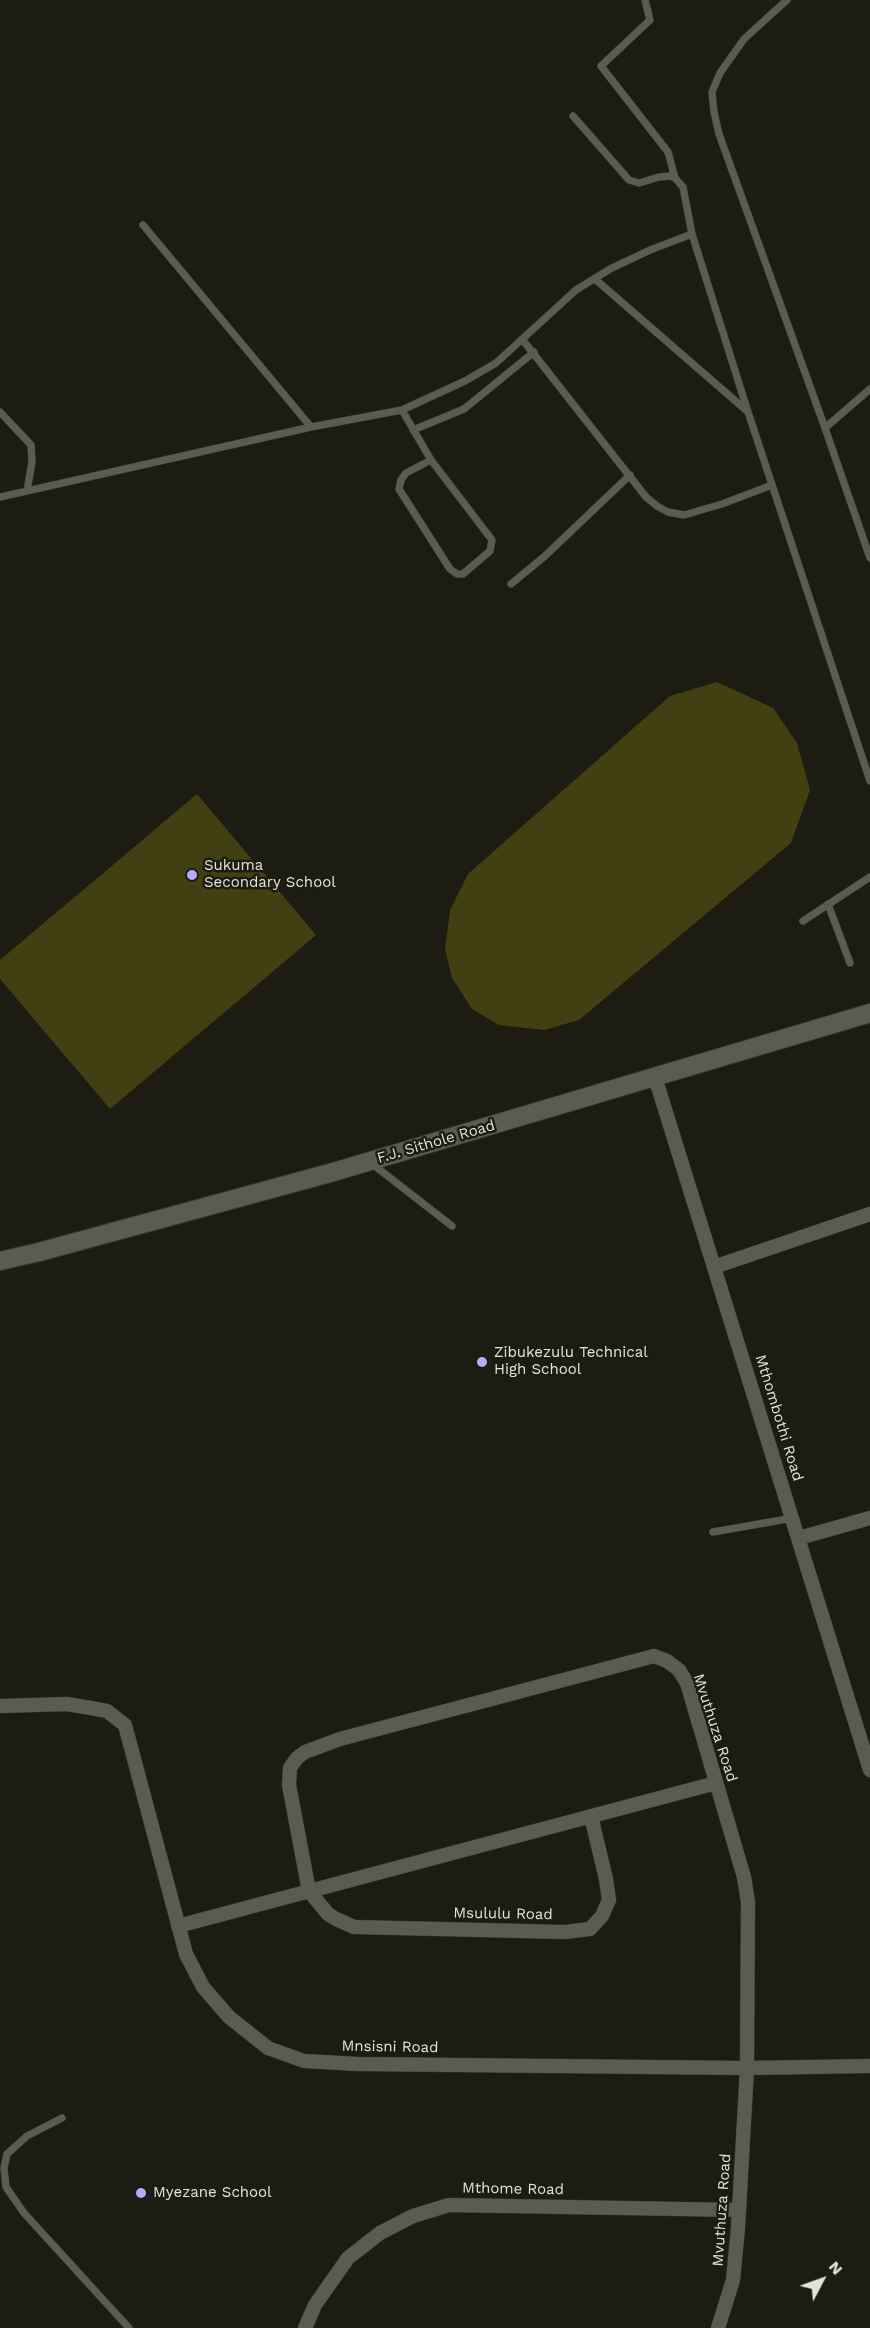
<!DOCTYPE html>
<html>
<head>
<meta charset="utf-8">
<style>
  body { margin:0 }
  #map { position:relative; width:870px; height:2328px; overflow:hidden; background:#1c1c13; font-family:"Work Sans",sans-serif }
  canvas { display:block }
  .north { position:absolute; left:792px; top:2250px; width:60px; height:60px; -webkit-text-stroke:4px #1c1c13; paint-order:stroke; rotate:49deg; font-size:16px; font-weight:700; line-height:24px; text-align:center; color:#e3e3dd }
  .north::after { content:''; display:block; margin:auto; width:21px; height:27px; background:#e3e3dd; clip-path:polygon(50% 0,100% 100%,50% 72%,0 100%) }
</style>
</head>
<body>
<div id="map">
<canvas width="870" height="2328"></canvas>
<div class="north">N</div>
</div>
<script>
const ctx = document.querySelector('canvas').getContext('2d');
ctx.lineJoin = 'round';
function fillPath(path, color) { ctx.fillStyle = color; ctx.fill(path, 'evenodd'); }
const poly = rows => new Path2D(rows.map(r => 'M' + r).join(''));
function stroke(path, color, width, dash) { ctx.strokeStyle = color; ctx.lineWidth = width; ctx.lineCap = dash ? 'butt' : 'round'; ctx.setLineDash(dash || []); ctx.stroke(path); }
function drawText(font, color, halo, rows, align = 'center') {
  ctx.font = font + ' "Work Sans",sans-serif'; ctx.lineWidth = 5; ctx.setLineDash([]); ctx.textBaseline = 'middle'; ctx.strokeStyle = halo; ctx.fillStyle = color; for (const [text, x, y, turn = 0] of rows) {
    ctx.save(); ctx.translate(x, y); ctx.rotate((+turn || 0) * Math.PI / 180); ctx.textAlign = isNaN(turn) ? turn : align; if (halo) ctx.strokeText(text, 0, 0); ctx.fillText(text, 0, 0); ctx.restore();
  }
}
fillPath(poly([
  [717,682,773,708,797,743,810,790,791,843,579,1020,544,1030,499,1025,472,1009,452,978,445,949,450,910,468,874,670,696],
  [197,794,316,935,110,1109,0,979,0,960]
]), '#423f12');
const service = poly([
  [645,0,650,20,601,66,668,152,675,178],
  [787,0,744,39,720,73,712,92,714,112,719,134,825,428,870,558],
  [573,116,629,180,639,183,659,177,670,176,675,178,683,187,692,234],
  [143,225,311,427],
  [595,279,747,411],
  [522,339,646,497,657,506,668,512,684,515,722,504,772,485],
  [402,410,431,460,492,540,490,551,463,574,457,574,450,569,399,489,401,480,406,473,431,460],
  [0,412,31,445,32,462,27,491],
  [825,428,870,389],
  [413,430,464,409,534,352],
  [0,497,311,427,402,410,465,381,496,363,576,290,610,269,650,250,692,234,748,412,870,781],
  [511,584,545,556,630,475],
  [828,904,850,963],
  [803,921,870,877],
  [371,1163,452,1226],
  [713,1532,793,1518],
  [62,2118,27,2136,7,2154,4,2168,6,2187,24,2213,129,2328]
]);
const minor = poly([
  [655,1077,870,1770],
  [714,1267,870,1214],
  [799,1538,870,1518],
  [0,1706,67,1704,91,1708,107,1711,125,1725,186,1954,203,1987,229,2017,268,2048,304,2061,358,2064,747,2068,870,2066],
  [591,1816,606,1879,609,1900,602,1916,590,1929,565,1932,354,1927,336,1919,328,1914,309,1891,289,1785,290,1768,297,1758,305,1752,340,1739,654,1656,667,1661,679,1670,687,1683,744,1877,748,1902,747,2068,738,2228,733,2280,718,2328],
  [178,1926,716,1783],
  [305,2328,315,2305,348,2258,380,2233,413,2216,449,2205,739,2210]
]);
const tertiary = poly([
  [0,1261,39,1252,330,1173,870,1013]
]);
stroke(service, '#373732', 8);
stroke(minor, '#373732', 15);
stroke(tertiary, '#373732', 20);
stroke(service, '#5b5b50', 7);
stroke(minor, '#5b5b50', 14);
stroke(tertiary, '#5b5b50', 18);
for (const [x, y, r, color] of [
  [192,875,6,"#b0aefa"],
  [482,1362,6,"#b0aefa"],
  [141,2193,6,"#b0aefa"]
]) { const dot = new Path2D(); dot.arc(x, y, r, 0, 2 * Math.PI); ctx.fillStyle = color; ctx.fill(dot); stroke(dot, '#1c1c13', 2); }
drawText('15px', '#e3e3dd', '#1c1c13', [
  ["Sukuma",204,866],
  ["Secondary School",204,883],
  ["Zibukezulu Technical",494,1353],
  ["High School",494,1370],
  ["Myezane School",153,2193]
], 'left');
drawText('15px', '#e3e3dd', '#1c1c13', [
  ["F.J. Sithole Road",436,1142,-16],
  ["Mthombothi Road",779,1418,73],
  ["Mvuthuza Road",715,1728,72],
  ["Msululu Road",503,1914,1],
  ["Mnsisni Road",390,2047,1],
  ["Mthome Road",513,2189,1],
  ["Mvuthuza Road",722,2210,-86]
]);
</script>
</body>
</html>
